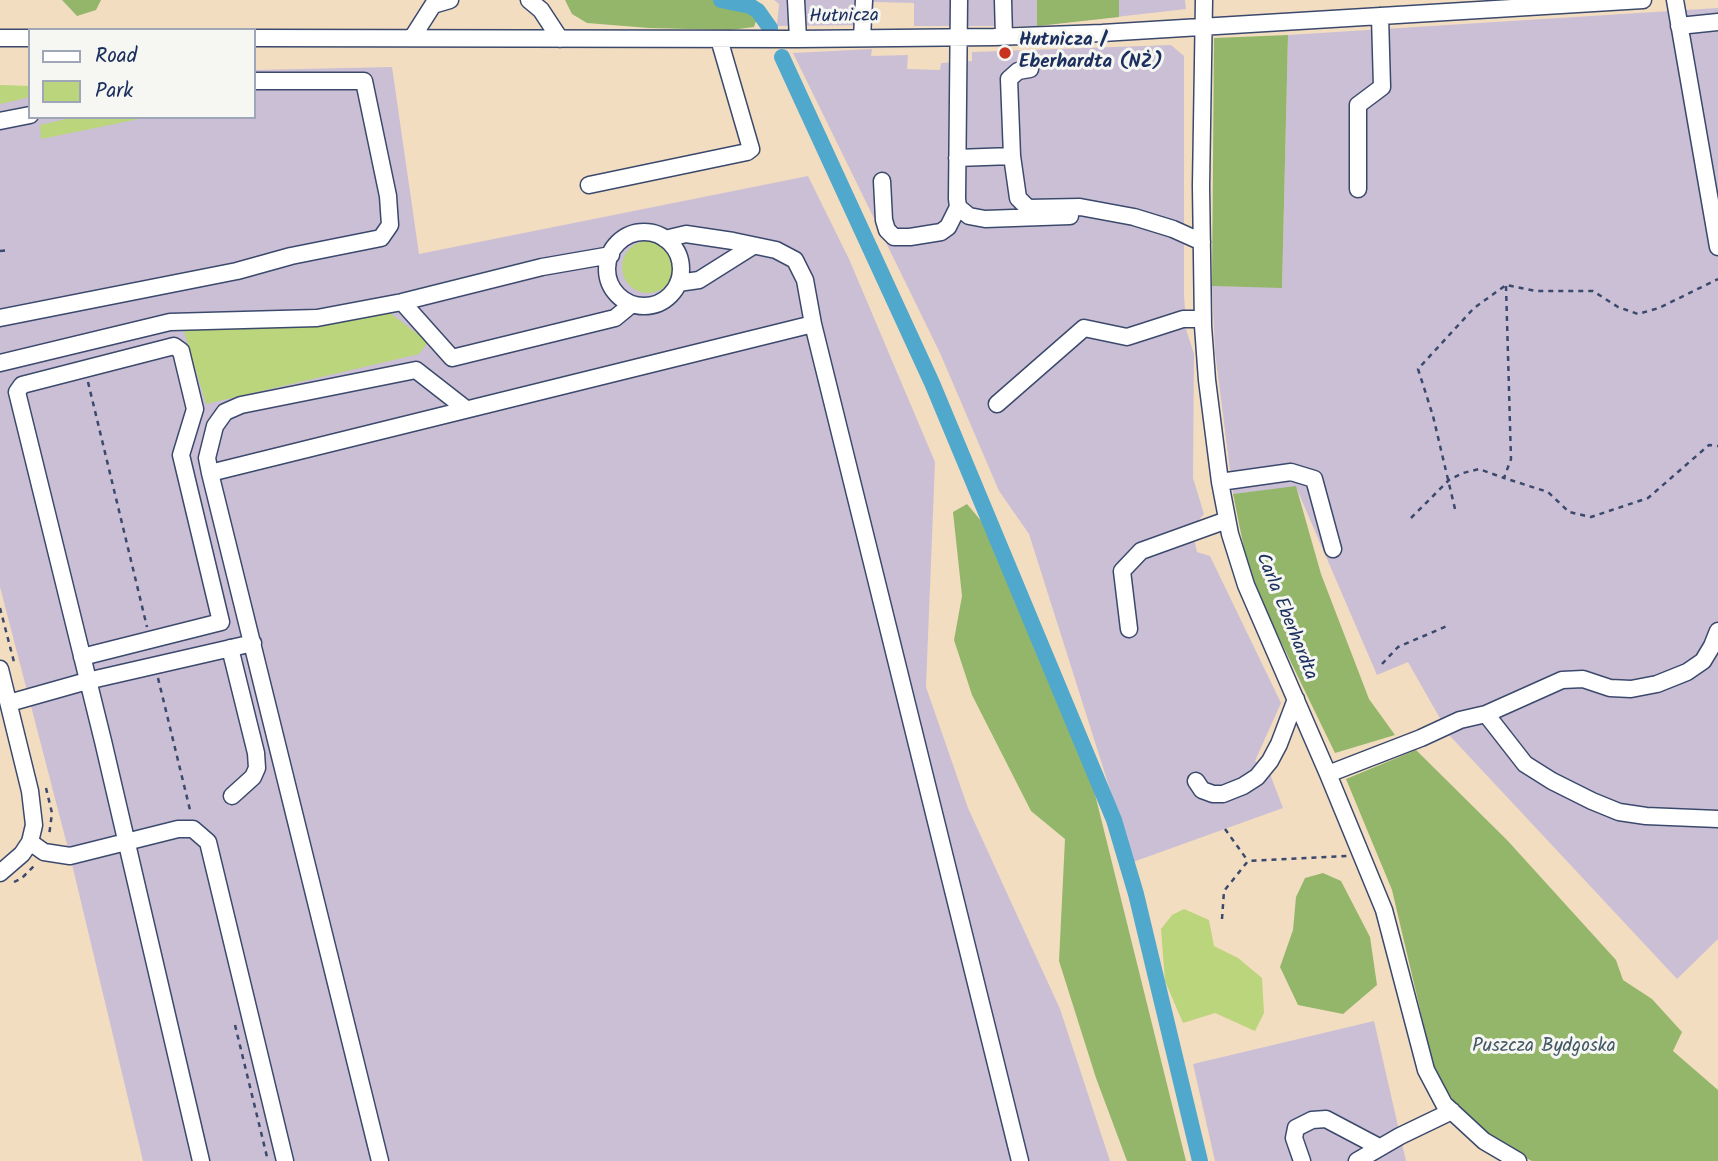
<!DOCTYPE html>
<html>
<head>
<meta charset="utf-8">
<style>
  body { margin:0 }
  #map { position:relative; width:1718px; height:1161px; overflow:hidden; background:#f3ddc0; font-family:Kalam,sans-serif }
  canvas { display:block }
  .legend { position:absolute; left:28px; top:28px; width:228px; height:91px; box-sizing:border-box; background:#f6f6f2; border:2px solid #9ea6b7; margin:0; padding:9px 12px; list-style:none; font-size:21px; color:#1b2f5e }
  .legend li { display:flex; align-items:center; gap:14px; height:35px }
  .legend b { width:35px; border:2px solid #9ea6b7 }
</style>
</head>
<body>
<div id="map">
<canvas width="1718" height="1161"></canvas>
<ul class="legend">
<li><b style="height:9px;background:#fff"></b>Road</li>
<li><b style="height:19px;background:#bad57b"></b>Park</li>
</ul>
</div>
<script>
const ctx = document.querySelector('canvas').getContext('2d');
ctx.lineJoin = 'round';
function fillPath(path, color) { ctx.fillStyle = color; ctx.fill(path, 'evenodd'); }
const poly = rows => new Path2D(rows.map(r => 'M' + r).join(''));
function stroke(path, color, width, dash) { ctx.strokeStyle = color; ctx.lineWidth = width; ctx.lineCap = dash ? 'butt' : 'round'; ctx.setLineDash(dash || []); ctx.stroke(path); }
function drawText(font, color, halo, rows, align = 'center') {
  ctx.font = font + ' Kalam,sans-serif'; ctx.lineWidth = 6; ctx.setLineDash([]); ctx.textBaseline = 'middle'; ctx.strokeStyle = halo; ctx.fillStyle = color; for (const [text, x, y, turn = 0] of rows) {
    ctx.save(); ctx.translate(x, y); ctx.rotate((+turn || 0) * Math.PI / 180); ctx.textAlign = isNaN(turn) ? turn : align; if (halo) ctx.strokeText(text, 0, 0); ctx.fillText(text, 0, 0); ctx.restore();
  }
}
fillPath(poly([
  [774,0,1185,0,1186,9,1037,26,914,26,914,3,874,2,872,25,777,26,779,4],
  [1718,8,1718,939,1677,979,1450,736,1408,662,1377,675,1296,487,1233,494,1215,352,1212,286,1282,287,1288,35],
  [1171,45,1184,56,1184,294,1186,329,1194,354,1193,478,1204,514,1192,528,1197,552,1210,556,1281,703,1255,761,1270,774,1283,808,1133,862,1029,534,999,491,940,353,793,53,872,49,871,56,908,55,907,69,940,70,941,63,972,61,972,52],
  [392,67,419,254,808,176,849,259,935,462,926,687,968,808,1060,1009,1110,1161,143,1161,70,856,0,587,0,92,30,90,30,117,254,117,254,70],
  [1374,1021,1406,1161,1215,1161,1193,1064]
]), '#cbbfd5');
fillPath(poly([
  [0,85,30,86,30,97,0,104],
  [75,117,149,117,41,139,40,125],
  '622 267a26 26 0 1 1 52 0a26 26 0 1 1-52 0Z',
  [390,313,428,342,419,354,206,404,184,331,336,322],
  [1184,909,1209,920,1214,946,1238,958,1262,978,1264,1013,1255,1031,1215,1013,1183,1023,1165,981,1161,929,1172,915]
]), '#bad57b');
fillPath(poly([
  [62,0,101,0,96,10,77,16],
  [565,0,751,0,761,7,754,27,730,30,649,28,587,23,572,14],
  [1037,0,1119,0,1119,17,1037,26],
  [1288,35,1282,288,1212,286,1214,38],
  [1296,486,1321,574,1369,699,1395,735,1335,753,1250,578,1233,494],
  [967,504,982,522,1090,774,1186,1161,1127,1161,1096,1078,1059,961,1065,839,1031,811,972,695,954,640,962,596,953,512],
  [1416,750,1507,840,1616,960,1623,980,1652,999,1682,1032,1673,1051,1718,1090,1718,1161,1532,1161,1475,1133,1435,1073,1392,890,1346,779],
  [1323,873,1341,881,1370,937,1377,985,1343,1014,1298,1005,1280,967,1293,930,1296,897,1305,878]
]), '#93b66b');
stroke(poly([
  [721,0,750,6,758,11,770,28],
  [782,57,932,383,1114,820,1136,894,1200,1161]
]), '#50a9cd', 16);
const minor = poly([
  [529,0,541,10,560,39],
  [796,0,798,39],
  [959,0,957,199,958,207,969,216,985,219,1070,216],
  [1003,0,1004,37],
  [1204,0,1201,186,1203,326,1207,380,1220,482,1230,534,1246,585,1328,774,1384,910,1426,1070,1444,1104,1484,1141,1518,1161],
  [1675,0,1718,247],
  [1679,26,1718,22],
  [0,38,30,38],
  [254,38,798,39,994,37,1102,33,1643,0],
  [412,38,433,5,450,0],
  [862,38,864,0],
  [0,121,30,115],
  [1012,156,1018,198,1028,208,1080,207,1134,217,1173,229,1202,242],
  [957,158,1012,156,1009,79,1018,71,1030,69],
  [882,181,884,220,887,230,894,237,910,237,941,232,948,227,958,207],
  [589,185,747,152,751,149,719,39],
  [1358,189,1358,105,1382,87,1380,16],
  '607 269a37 37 0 1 1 74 0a37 37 0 1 1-74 0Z',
  [665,239,686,234,733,241,776,250,795,260,805,280,813,324],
  [678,283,699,280,753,246],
  [402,302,452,358,615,318,632,304],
  [0,318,237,271,291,256,381,238,390,225,388,196,364,81,254,81],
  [0,363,170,322,317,318,402,302,542,267,611,255],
  [997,404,1084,328,1127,337,1183,319,1203,319],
  [210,473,207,458,215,426,225,412,241,405,416,370,466,409],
  [1220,482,1291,472,1314,479,1333,549],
  [1129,629,1122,571,1141,551,1227,520],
  [230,648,256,753,257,768,253,777,232,796],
  [82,657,221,622,181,455,195,409,181,351,174,346,22,385,17,392,103,741,201,1161],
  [0,669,30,791,34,825,30,842,22,854,0,873],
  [9,703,87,681,253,643],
  [1486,714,1562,680,1583,679,1610,688,1631,689,1657,684,1687,672,1703,661,1712,646,1718,631],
  [1328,774,1421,738,1460,720,1486,714,1525,764,1552,781,1592,801,1619,812,1646,816,1718,819],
  [1196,781,1202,790,1213,794,1223,794,1243,786,1257,777,1270,761,1279,744,1296,699],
  [30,842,44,852,70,856,178,829,193,829,208,842,285,1161],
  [380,1161,210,473,813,324,1020,1161],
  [1302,1161,1294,1138,1296,1128,1312,1120,1326,1119,1379,1147],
  [1357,1161,1400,1136,1452,1111]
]);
stroke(minor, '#3b496d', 19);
stroke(poly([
  [0,251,9,250],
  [1506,286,1511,459,1504,478,1548,492,1569,512,1591,517,1648,498,1709,445,1718,446],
  [88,382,147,627],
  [1455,509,1433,416,1418,369,1474,308,1506,285,1536,291,1593,291,1618,307,1638,314,1659,308,1718,279],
  [1411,518,1449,480,1463,473,1479,469,1504,478],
  [0,608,14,662],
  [1382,664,1398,647,1447,626],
  [158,678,191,814],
  [46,788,52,813,49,836],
  [1225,829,1248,861],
  [14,882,22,878,36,864],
  [1222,919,1224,891,1248,861,1347,856],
  [235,1025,268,1161]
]), '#3b496d', 2.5, [5, 5]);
stroke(minor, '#fff', 16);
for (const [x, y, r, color] of [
  [1005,53,7,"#c8321e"]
]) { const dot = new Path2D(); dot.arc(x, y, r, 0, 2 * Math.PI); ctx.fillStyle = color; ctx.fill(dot); stroke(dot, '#f6f6f2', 2.5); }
drawText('19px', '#1b2f5e', '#f6f6f2', [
  ["Hutnicza",844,18,-1],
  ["Carla Eberhardta",1285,617,68]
]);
drawText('bold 19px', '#1b2f5e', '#f6f6f2', [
  ["Hutnicza /",1019,42],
  ["Eberhardta (NŻ)",1019,64]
], 'left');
drawText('19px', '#435865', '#f6f6f2', [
  ["Puszcza Bydgoska",1544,1048]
]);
</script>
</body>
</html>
